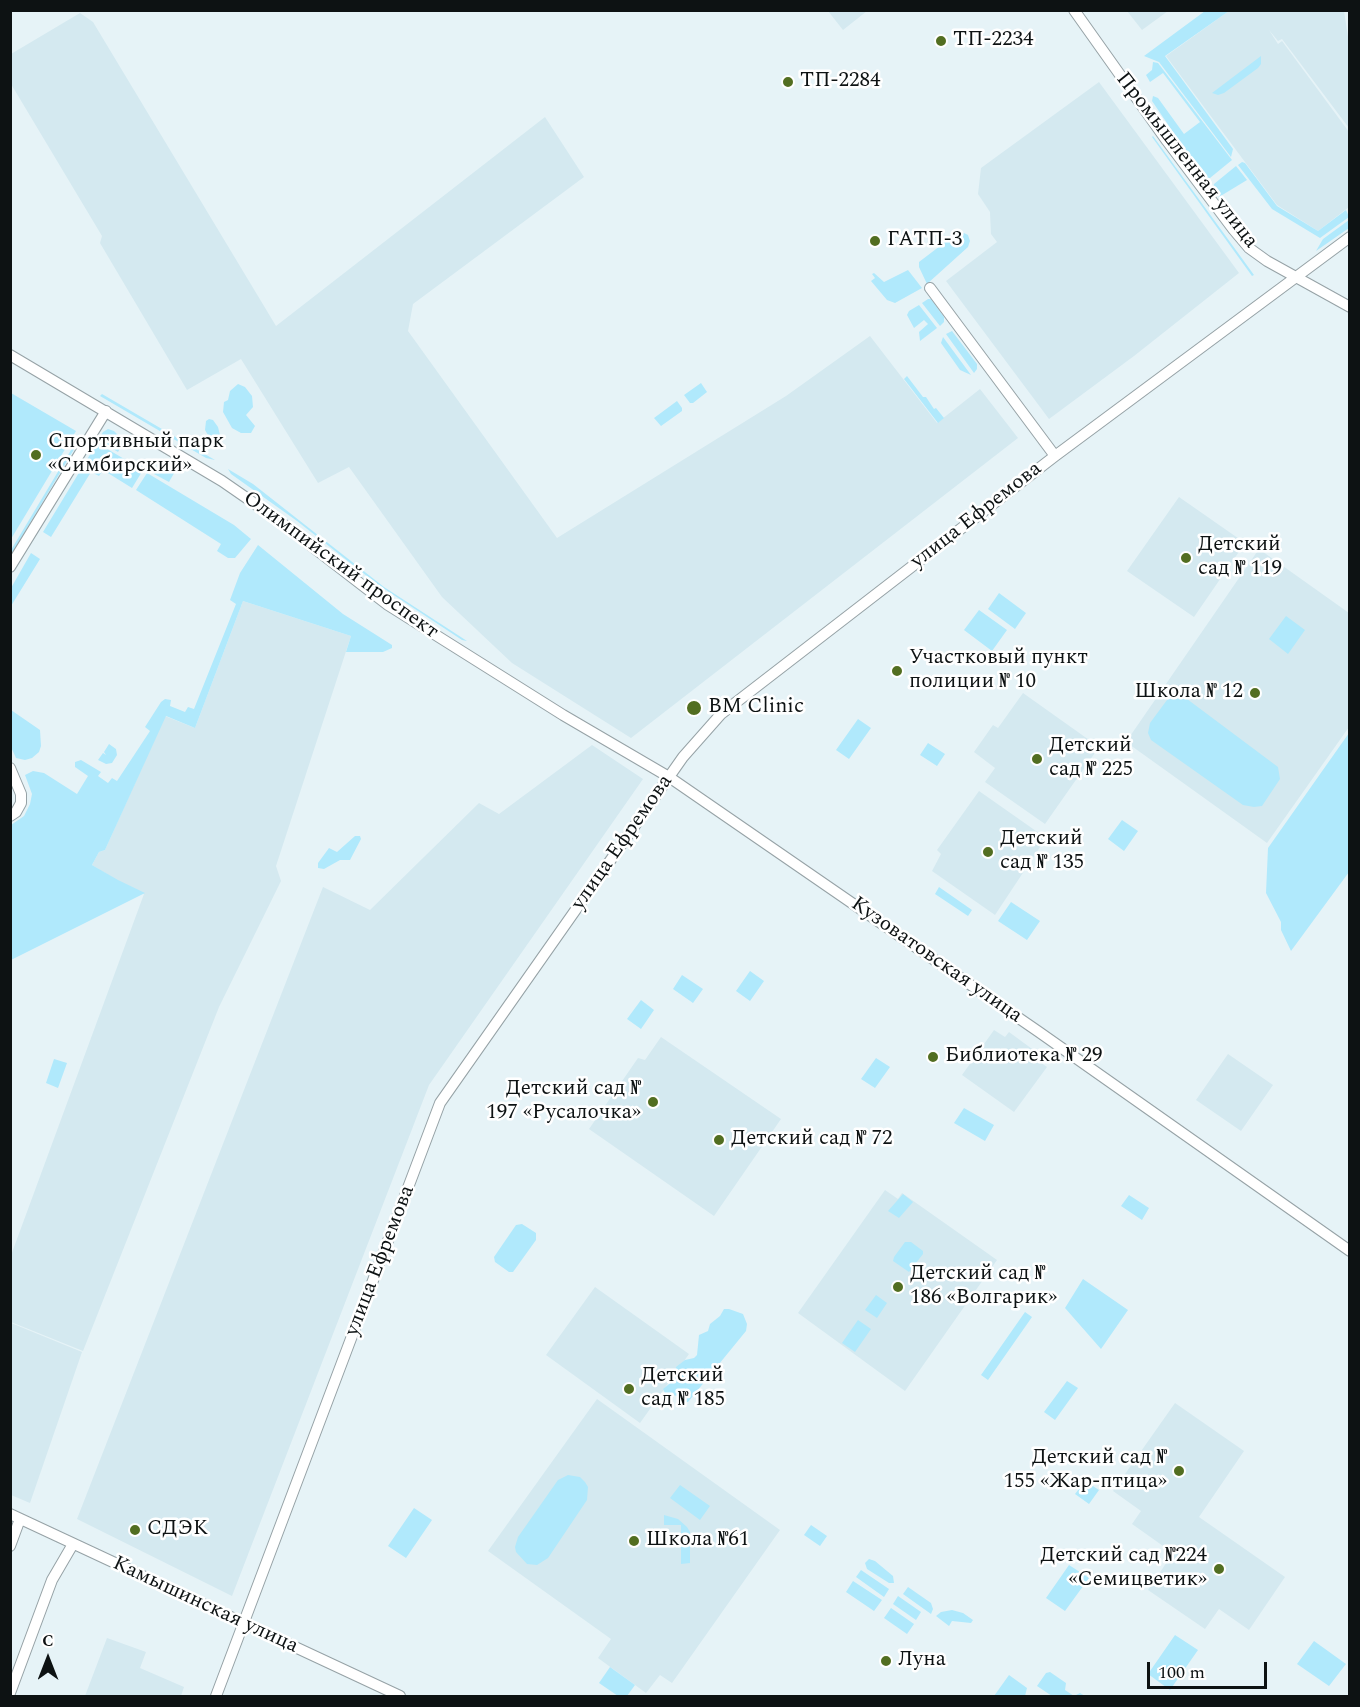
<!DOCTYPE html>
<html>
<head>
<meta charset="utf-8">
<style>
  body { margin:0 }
  #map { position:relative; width:1360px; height:1707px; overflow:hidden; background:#e6f3f7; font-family:Spectral,serif }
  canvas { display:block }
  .frame { position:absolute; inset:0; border:12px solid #0d1213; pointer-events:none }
  .north { position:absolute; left:18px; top:1629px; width:60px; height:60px; -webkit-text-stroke:4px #fff; paint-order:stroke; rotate:0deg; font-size:16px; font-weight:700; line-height:24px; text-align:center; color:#0d1213 }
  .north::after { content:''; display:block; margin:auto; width:21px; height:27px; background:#0d1213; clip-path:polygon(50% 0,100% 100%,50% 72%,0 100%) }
  .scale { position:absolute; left:1147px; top:1662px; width:120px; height:27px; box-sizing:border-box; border:3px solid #0d1213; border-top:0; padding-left:8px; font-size:18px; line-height:21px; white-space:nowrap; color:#0d1213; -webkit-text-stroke:4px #fff; paint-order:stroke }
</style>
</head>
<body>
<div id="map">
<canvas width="1360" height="1707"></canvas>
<div class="frame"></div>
<div class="north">С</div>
<div class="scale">100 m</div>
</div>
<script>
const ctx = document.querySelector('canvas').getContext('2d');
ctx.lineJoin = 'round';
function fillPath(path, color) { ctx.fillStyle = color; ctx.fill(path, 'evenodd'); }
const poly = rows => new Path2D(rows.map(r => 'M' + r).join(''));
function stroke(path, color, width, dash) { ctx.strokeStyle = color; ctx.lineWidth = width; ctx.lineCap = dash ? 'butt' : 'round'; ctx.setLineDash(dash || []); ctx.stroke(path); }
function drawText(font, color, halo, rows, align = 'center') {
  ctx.font = font + ' Spectral,serif'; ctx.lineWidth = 5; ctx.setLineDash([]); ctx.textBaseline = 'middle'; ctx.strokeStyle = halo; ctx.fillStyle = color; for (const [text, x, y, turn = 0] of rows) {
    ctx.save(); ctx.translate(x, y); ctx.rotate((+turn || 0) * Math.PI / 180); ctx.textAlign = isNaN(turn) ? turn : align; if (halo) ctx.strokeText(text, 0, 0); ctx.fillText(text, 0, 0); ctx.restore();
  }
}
fillPath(poly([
  [828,11,867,11,843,30],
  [1127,11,1168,11,1142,30],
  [1229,11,1344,11,1350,50,1349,128,1282,39,1278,41,1269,30,1278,44,1282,41,1349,132,1349,207,1318,231,1277,205,1166,56],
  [80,13,93,22,276,326,545,117,584,177,413,304,408,331,557,538,786,396,870,336,937,423,980,389,1018,438,631,738,512,663,442,597,349,467,318,483,241,359,187,390,100,243,102,236,11,84,11,54],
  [1099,82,1239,273,1134,356,1049,419,946,281,997,242,991,234,990,212,978,194,981,168],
  [1179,497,1245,543,1194,617,1127,571],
  [1259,549,1349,613,1349,727,1267,843,1126,742],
  [243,601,351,636,276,866,281,881,219,1007,83,1351,11,1322,10,1258,144,894,118,881,92,865,99,852,105,850,165,716,195,728],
  [1023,693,1099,747,1045,824,985,782,995,768,974,752,993,725,998,728],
  [592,745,643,779,429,1085,232,1596,77,1519,323,887,370,910,479,803,499,814],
  [979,791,1046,838,995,915,932,871,941,854,937,850],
  [994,1030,1005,1037,1009,1032,1043,1057,1040,1062,1047,1067,1014,1112,962,1075],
  [661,1037,781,1119,714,1216,589,1129,638,1058,645,1060],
  [1228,1054,1273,1085,1241,1131,1196,1100],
  [885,1190,898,1199,902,1193,997,1260,905,1391,798,1313],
  [595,1287,689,1354,640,1423,546,1355],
  [11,1323,82,1352,30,1503,11,1495],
  [597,1399,780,1530,672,1683,660,1675,646,1693,598,1658,611,1639,488,1551],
  [1175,1403,1244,1451,1199,1517,1285,1577,1249,1630,1219,1609,1205,1629,1148,1590,1173,1553,1132,1524,1141,1511,1113,1491],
  [107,1638,146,1652,140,1668,184,1687,181,1696,85,1696]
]), '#d4e9f0');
fillPath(poly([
  [1205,11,1229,11,1165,56,1233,149,1231,157,1159,62,1144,56],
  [1261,56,1261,64,1258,68,1224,93,1218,95,1212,93],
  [1153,62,1158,63,1232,160,1210,178,1206,178,1203,176,1152,101,1153,96,1158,98,1184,134,1200,122,1163,73,1150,82,1146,75,1152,70],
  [1153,136,1254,275,1252,276,1152,137],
  [1242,162,1245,163,1277,206,1318,231,1346,210,1349,217,1320,238,1272,209,1238,165],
  [1236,166,1247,180,1219,197,1213,188,1214,184],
  [1349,220,1349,228,1316,251,1323,239],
  [957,233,964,233,968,235,970,241,968,247,927,284,919,267,919,262],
  [908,270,922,288,895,303,887,300,871,281,875,278,872,274,874,273,884,282],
  [928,299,931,299,944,317,944,322,940,326,922,303],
  [919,305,937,328,920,341,919,332,928,324,924,320,914,328,907,315,909,311],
  [952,331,977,364,977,369,974,373,946,334],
  [943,337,971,375,960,370,941,343],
  [907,376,923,397,926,397,934,409,936,408,944,418,938,423,904,379],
  [701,383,707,392,693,403,690,403,684,395],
  [238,384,245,387,252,396,253,407,246,415,255,426,251,433,241,433,232,428,223,412,224,402,228,400,230,391],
  [11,393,76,431,11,539],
  [102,394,215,460,206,458,100,396],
  [677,401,682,408,682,411,661,426,654,418],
  [209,419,213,420,218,427,221,439,218,442,209,437,205,430,206,421],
  [108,429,114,431,124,441,118,452,98,440,103,432],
  [77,440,79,441,11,555,11,550],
  [97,443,143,470,132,488,103,470,99,476,91,472,51,537,43,532],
  [161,463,177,468,169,482,154,474],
  [228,469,253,484,384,587,467,641,462,640,377,584,297,521,231,474],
  [147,473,234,525,251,539,235,558,228,558,217,551,221,544,136,490],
  [258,545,343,614,392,645,392,648,383,652,346,652,351,636,243,601,195,728,166,716,105,850,99,852,92,865,118,880,145,893,11,960,11,825,24,816,30,804,32,794,25,775,33,771,44,773,77,794,88,776,75,767,75,762,81,760,101,772,98,776,108,783,112,778,117,781,150,731,145,727,161,702,165,699,171,700,170,706,185,712,188,707,194,709,236,604,230,600,240,573],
  [31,553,40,559,11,606,11,588],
  [999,593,1026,613,1015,629,988,609],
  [979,610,1007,630,992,651,964,630],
  [1286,616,1305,630,1288,654,1269,639],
  [1178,695,1183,696,1278,767,1280,779,1262,806,1254,807,1243,805,1151,740,1148,733,1150,723,1167,700],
  [11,710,40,730,41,746,39,752,32,758,25,760,16,758,11,747],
  [858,719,871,728,849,759,836,750],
  [1349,733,1349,872,1291,951,1281,930,1281,922,1266,893,1268,848],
  [928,743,945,754,937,766,920,755],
  [109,744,116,749,117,755,112,763,106,764,98,760,103,753,106,755,104,752],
  [1122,820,1138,831,1124,851,1108,839],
  [355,836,360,836,361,839,350,860,340,860,324,869,318,868,318,863,329,848,337,852],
  [939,887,972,910,968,916,935,894],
  [1011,902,1040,921,1027,940,998,921],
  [750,971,764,981,750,1001,736,991],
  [682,975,703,989,693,1003,673,989],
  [641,1000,654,1010,641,1029,627,1019],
  [876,1058,890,1067,875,1088,861,1079],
  [54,1059,67,1063,58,1088,46,1083],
  [964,1108,994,1125,985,1141,954,1123],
  [903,1194,913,1202,899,1218,888,1211],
  [1129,1195,1149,1208,1142,1220,1121,1206],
  [522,1224,536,1233,536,1240,513,1272,509,1272,495,1262,494,1257,516,1225],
  [905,1242,911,1242,923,1251,923,1254,909,1272,893,1261,894,1257],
  [1083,1279,1128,1310,1101,1349,1065,1308],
  [876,1295,887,1303,877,1318,865,1310],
  [729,1309,743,1314,747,1324,746,1331,688,1402,685,1402,681,1397,665,1393,663,1389,674,1380,676,1367,685,1360,694,1358,697,1355,699,1335,708,1331,710,1324,720,1316,724,1309],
  [1025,1312,1032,1317,988,1380,981,1375],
  [858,1320,871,1329,855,1352,842,1343],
  [1067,1381,1078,1388,1055,1420,1044,1412],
  [568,1475,580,1477,585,1482,588,1487,587,1500,548,1558,537,1565,527,1564,516,1552,515,1547,518,1537,558,1480],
  [1085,1481,1099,1490,1089,1504,1075,1494],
  [680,1485,710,1506,700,1520,670,1498],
  [414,1508,432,1520,406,1558,388,1546],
  [664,1515,678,1519,687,1527,690,1532,690,1563,681,1564,681,1525,664,1525],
  [811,1525,827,1536,820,1546,804,1535],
  [869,1559,875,1561,893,1576,894,1583,889,1583,867,1569,865,1563],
  [1069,1565,1089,1578,1065,1611,1046,1598],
  [861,1570,889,1589,884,1597,856,1577],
  [853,1581,882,1600,874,1611,846,1592],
  [908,1587,931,1603,933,1609,931,1614,903,1594],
  [898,1596,921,1612,916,1620,893,1604],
  [891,1608,914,1624,907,1634,884,1618],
  [952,1610,963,1613,973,1620,971,1623,952,1621,949,1626,936,1616,941,1612],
  [1175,1635,1198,1650,1170,1690,1148,1674],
  [1314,1641,1346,1664,1329,1686,1297,1664],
  [610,1667,635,1685,627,1696,618,1696,599,1683],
  [1050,1672,1066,1683,1065,1690,1074,1696,1080,1693,1085,1696,1052,1696,1037,1686,1046,1673],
  [1009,1675,1027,1688,1025,1696,994,1696]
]), '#b0e9fc');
const minor = poly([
  [1074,10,1167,141,1233,229,1249,248,1267,261,1350,307],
  [930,288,1055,456],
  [10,355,222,481,274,517,388,605,563,715,669,777,1039,1032,1350,1251],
  [10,567,106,411],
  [10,768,21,794,21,803,16,812,10,816],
  [10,1514,400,1696],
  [10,1546,20,1519],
  [10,1693,52,1580,73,1544],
  [216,1696,440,1103,683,757,721,714,1055,456,1350,237]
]);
stroke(minor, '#96a2a6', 12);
stroke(minor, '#fff', 10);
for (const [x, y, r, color] of [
  [941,41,6,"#526e21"],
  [788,82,6,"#526e21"],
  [875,241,6,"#526e21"],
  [36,455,6,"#526e21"],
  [1186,558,6,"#526e21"],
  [897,671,6,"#526e21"],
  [1255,693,6,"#526e21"],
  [694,708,8,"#526e21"],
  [1037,759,6,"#526e21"],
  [988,852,6,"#526e21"],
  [933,1057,6,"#526e21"],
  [653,1102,6,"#526e21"],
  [719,1140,6,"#526e21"],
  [898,1287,6,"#526e21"],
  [629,1389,6,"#526e21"],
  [1179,1471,6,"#526e21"],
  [135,1530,6,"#526e21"],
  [634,1541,6,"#526e21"],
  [1219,1569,6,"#526e21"],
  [886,1661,6,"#526e21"]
]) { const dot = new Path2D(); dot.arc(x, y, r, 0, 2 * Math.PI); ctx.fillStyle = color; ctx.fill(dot); stroke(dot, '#fff', 2); }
drawText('21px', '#0d1213', '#fff', [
  ["ТП-2234",953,41],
  ["ТП-2284",800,82],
  ["ГАТП-3",887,241],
  ["Спортивный парк",48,443],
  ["«Симбирский»",48,467],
  ["Детский",1198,546],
  ["сад № 119",1198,570],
  ["Участковый пункт",909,659],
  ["полиции № 10",909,683],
  ["Школа № 12",1243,693,"right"],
  ["BM Clinic",708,708],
  ["Детский",1049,747],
  ["сад № 225",1049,771],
  ["Детский",1000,840],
  ["сад № 135",1000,864],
  ["Библиотека № 29",945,1057],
  ["Детский сад №",641,1090,"right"],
  ["197 «Русалочка»",641,1114,"right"],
  ["Детский сад № 72",731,1140],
  ["Детский сад №",910,1275],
  ["186 «Волгарик»",910,1299],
  ["Детский",641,1377],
  ["сад № 185",641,1401],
  ["Детский сад №",1167,1459,"right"],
  ["155 «Жар-птица»",1167,1483,"right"],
  ["СДЭК",147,1530],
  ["Школа №61",646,1541],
  ["Детский сад №224",1207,1557,"right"],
  ["«Семицветик»",1207,1581,"right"],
  ["Луна",898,1661]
], 'left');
drawText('21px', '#0d1213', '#fff', [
  ["Промышленная улица",1186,161,52],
  ["улица Ефремова",977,516,-38],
  ["Олимпийский проспект",340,566,36],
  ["улица Ефремова",623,843,-55],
  ["Кузоватовская улица",936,961,35],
  ["улица Ефремова",381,1261,-69],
  ["Камышинская улица",205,1606,25]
]);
</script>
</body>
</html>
